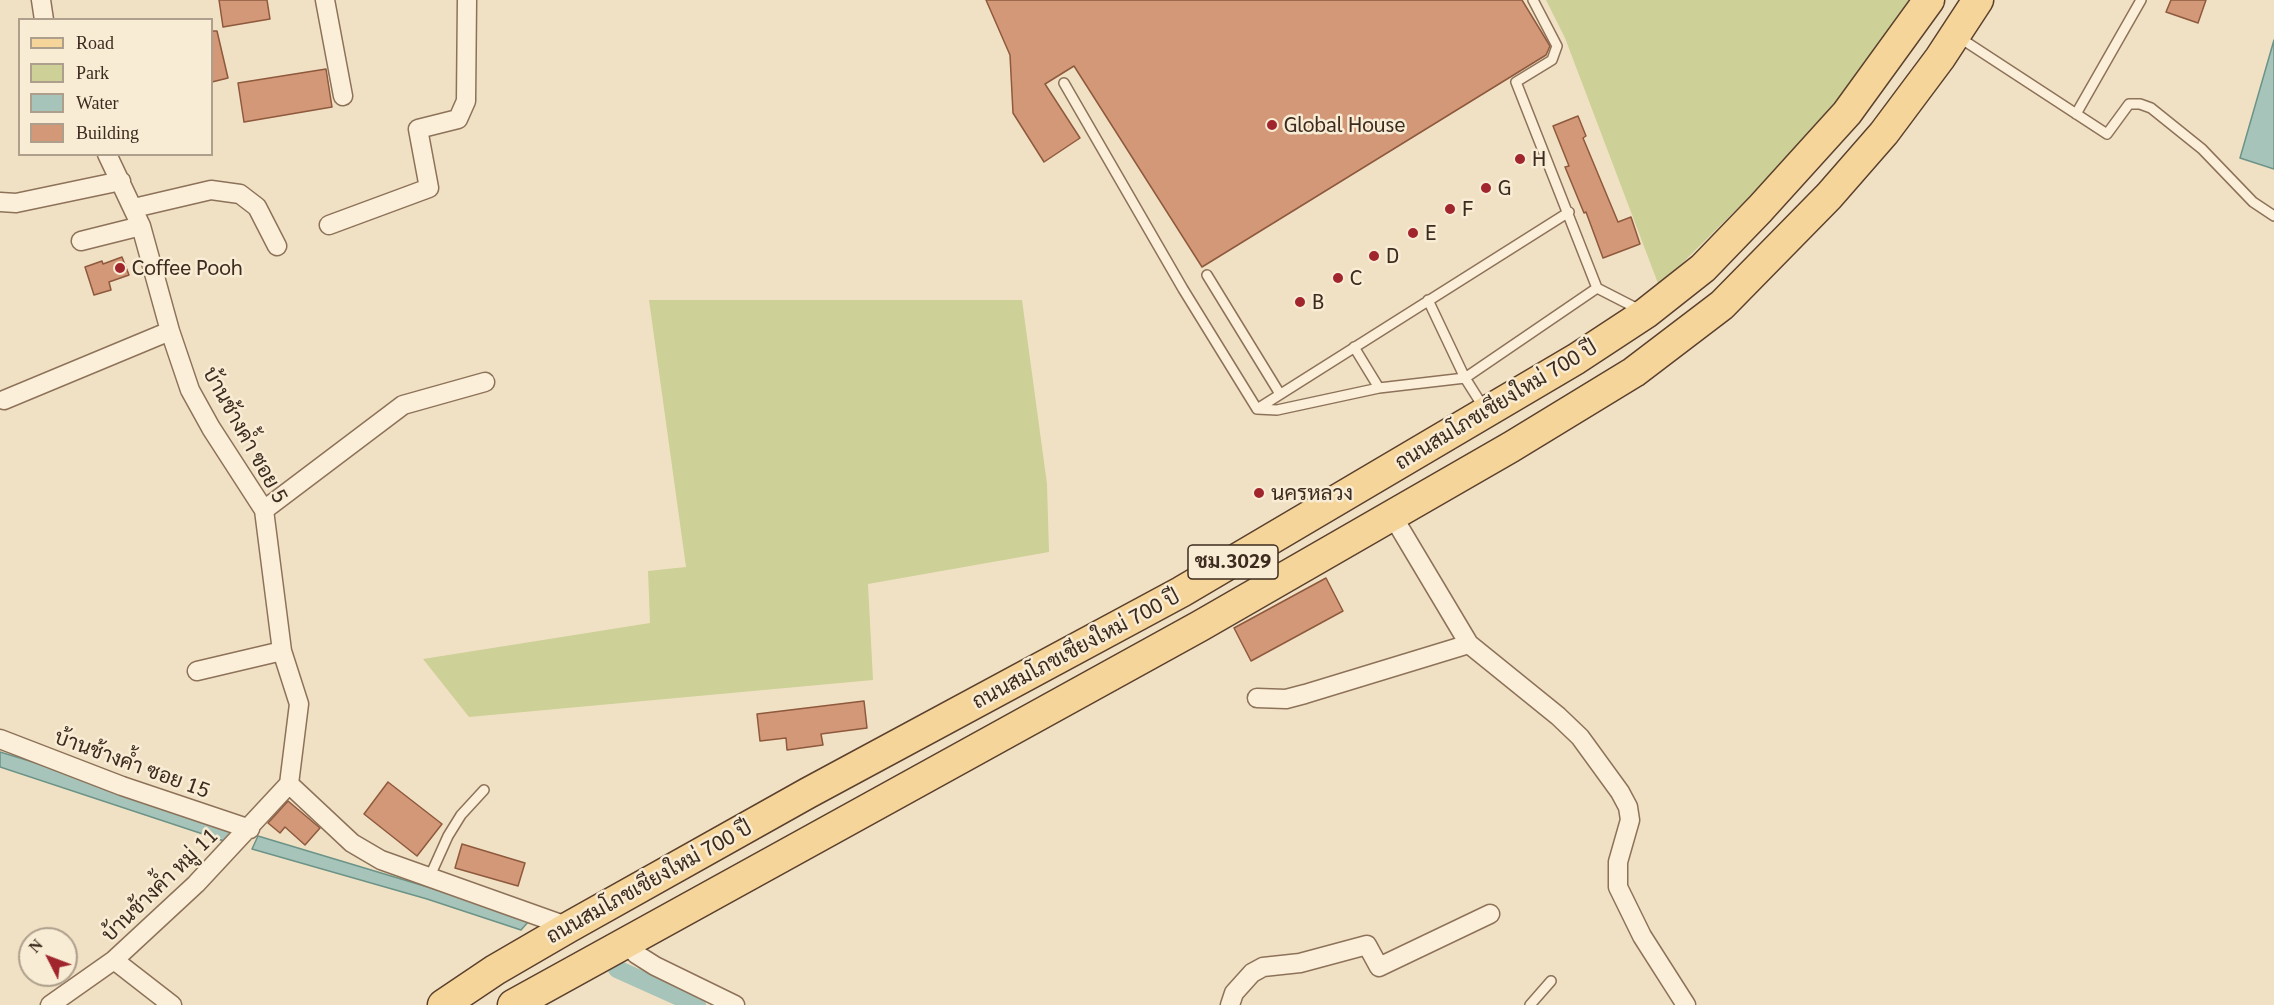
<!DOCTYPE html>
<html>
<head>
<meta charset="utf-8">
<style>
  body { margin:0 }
  #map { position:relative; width:2274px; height:1005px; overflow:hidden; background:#f1e1c4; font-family:Georgia,serif }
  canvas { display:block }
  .legend { position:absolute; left:18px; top:18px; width:195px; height:138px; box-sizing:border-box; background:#f8ecd5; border:2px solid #ad9f8c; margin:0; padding:8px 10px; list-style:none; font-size:18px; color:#3c2b1e }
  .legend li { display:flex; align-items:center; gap:12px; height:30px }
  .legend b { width:30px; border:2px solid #ad9f8c }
  .north { position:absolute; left:18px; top:927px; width:60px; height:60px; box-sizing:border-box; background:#f8ecd5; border:2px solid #ad9f8c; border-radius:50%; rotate:312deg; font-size:16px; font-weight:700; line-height:24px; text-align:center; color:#3c2b1e }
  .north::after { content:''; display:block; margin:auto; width:21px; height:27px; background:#a0252d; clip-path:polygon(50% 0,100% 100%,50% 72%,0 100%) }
</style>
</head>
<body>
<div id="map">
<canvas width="2274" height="1005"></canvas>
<ul class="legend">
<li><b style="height:8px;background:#f6d59a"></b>Road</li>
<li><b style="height:16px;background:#cdd097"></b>Park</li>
<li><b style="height:16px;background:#a6c4ba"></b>Water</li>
<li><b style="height:16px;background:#d29878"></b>Building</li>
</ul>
<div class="north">N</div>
</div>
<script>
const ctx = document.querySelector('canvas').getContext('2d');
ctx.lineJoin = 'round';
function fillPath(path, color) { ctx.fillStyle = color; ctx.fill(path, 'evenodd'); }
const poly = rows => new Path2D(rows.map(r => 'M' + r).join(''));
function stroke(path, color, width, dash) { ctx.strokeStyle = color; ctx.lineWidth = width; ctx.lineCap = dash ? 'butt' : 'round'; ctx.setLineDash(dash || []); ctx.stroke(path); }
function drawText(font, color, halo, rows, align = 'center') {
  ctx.font = font + ' Georgia,Sarabun,serif'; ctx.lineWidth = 5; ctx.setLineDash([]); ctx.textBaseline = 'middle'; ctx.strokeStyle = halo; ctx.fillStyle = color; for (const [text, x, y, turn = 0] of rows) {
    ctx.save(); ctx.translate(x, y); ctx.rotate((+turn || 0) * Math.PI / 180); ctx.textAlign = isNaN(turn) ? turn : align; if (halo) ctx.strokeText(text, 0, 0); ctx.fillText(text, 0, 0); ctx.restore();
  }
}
fillPath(poly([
  [1546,0,1914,0,1827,120,1659,286,1565,38],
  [649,300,1022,300,1047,484,1049,552,868,584,873,680,469,717,423,659,650,623,648,571,686,567]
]), '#cdd097');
const water = poly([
  [2274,40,2274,169,2240,158,2274,40],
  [0,752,79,776,237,830,227,842,0,767,0,752],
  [258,836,461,897,529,921,521,930,427,899,252,849,258,836]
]);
fillPath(water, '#a6c4ba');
stroke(water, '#6c9387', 1.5);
stroke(poly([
  [617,969,697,1005]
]), '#a6c4ba', 18);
const building = poly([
  [219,0,267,0,270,19,223,27,219,0],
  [986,0,1522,0,1550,46,1546,55,1202,267,1074,66,1045,84,1080,138,1044,162,1013,113,1010,55,986,0],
  [2171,0,2206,0,2198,23,2166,12,2171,0],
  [212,31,217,31,228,78,212,82,212,31],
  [326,69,332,107,244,122,238,83,326,69],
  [1578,116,1586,136,1583,138,1618,222,1631,217,1640,244,1603,258,1586,212,1584,213,1565,167,1569,166,1553,126,1578,116],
  [122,257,129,275,109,282,111,290,94,295,85,267,102,261,103,264,122,257],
  [1326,578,1343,611,1251,661,1234,628,1326,578],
  [864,701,867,728,821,734,823,745,787,750,786,738,760,741,757,714,864,701],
  [388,782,442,824,417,856,364,814,388,782],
  [288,801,320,828,305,845,285,827,280,833,268,823,288,801],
  [462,844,525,863,518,886,455,868,462,844]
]);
fillPath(building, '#d29878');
stroke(building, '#8e593d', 1.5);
const lane = poly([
  [1533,0,1557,46,1552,60,1516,82,1597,288,1640,310],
  [1957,36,2107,134,2129,104,2140,104,2151,108,2202,149,2253,202,2274,216],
  [1064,83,1183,289,1257,409],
  [2076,114,2141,0],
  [1207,275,1280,394],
  [1428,300,1465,378,1597,288],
  [1354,347,1379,388],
  [1257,409,1569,212],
  [1257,409,1277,410,1379,388,1465,378,1484,408],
  [430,876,448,836,461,815,484,790],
  [1530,1005,1551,981]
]);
const street = poly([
  [41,0,44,20],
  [325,0,343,96],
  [107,154,141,226,170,331,190,390,211,428,264,510,282,651,299,704,289,784],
  [0,202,16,203,121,181],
  [134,208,211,190,240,194,257,207,277,246],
  [329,225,429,188,418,129,458,119,466,101,467,0],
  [81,241,141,226],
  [4,400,170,331],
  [264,510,403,405,485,382],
  [1392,515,1469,644,1558,716,1580,737,1620,792,1628,807,1630,820,1618,862,1618,887,1642,936,1686,1005],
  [197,671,282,651],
  [1257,698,1286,699,1305,694,1469,644],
  [0,739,122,786,250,829],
  [289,784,352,843,381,860,569,927],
  [625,942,636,954,655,966,735,1005],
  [114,960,172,1005],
  [50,1005,114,960,196,884,289,784],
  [1230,1005,1234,993,1252,973,1263,967,1300,963,1367,945,1379,967,1490,914]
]);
const primary = poly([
  [443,1005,495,970,569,927,808,793,1181,592,1576,359,1646,313,1703,268,1760,209,1847,113,1929,0],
  [513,1005,1200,626,1511,447,1634,372,1722,305,1829,196,1884,133,1940,58,1978,0]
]);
stroke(lane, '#8d7259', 12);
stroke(street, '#8d7259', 21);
stroke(primary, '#5b402d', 33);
stroke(lane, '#fbefd9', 9);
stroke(street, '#fbefd9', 18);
stroke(primary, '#f6d59a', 30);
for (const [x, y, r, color] of [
  [1272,125,6,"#a0252d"],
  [1520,159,6,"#a0252d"],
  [1486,188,6,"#a0252d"],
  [1450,209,6,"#a0252d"],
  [1413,233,6,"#a0252d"],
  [1374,256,6,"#a0252d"],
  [120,268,6,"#a0252d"],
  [1338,278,6,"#a0252d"],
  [1300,302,6,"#a0252d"],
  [1259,493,6,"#a0252d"]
]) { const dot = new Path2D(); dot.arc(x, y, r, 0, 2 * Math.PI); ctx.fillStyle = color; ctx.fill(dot); stroke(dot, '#f8ecd5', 2); }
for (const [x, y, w] of [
  [1233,562,90]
]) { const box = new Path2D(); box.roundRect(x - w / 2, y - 17, w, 34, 4.5); ctx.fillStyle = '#f8ecd5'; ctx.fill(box); stroke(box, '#3c2b1e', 1.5); }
drawText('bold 20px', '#3c2b1e', null, [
  ["ชม.3029",1233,562]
]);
drawText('21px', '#3c2b1e', '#f8ecd5', [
  ["Global House",1284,125],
  ["H",1532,159],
  ["G",1498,188],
  ["F",1462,209],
  ["E",1425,233],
  ["D",1386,256],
  ["Coffee Pooh",132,268],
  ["C",1350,278],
  ["B",1312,302],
  ["นครหลวง",1271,493]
], 'left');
drawText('21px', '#3c2b1e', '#f8ecd5', [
  ["ถนนสมโภชเชียงใหม่ 700 ปี",1496,405,-31],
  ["บ้านช้างค้ำ ซอย 5",245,435,61],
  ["ถนนสมโภชเชียงใหม่ 700 ปี",1076,649,-28],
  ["บ้านช้างค้ำ ซอย 15",132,764,20],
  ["ถนนสมโภชเชียงใหม่ 700 ปี",649,882,-29],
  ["บ้านช้างค้ำ หมู่ 11",160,885,-44]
]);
</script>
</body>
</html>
